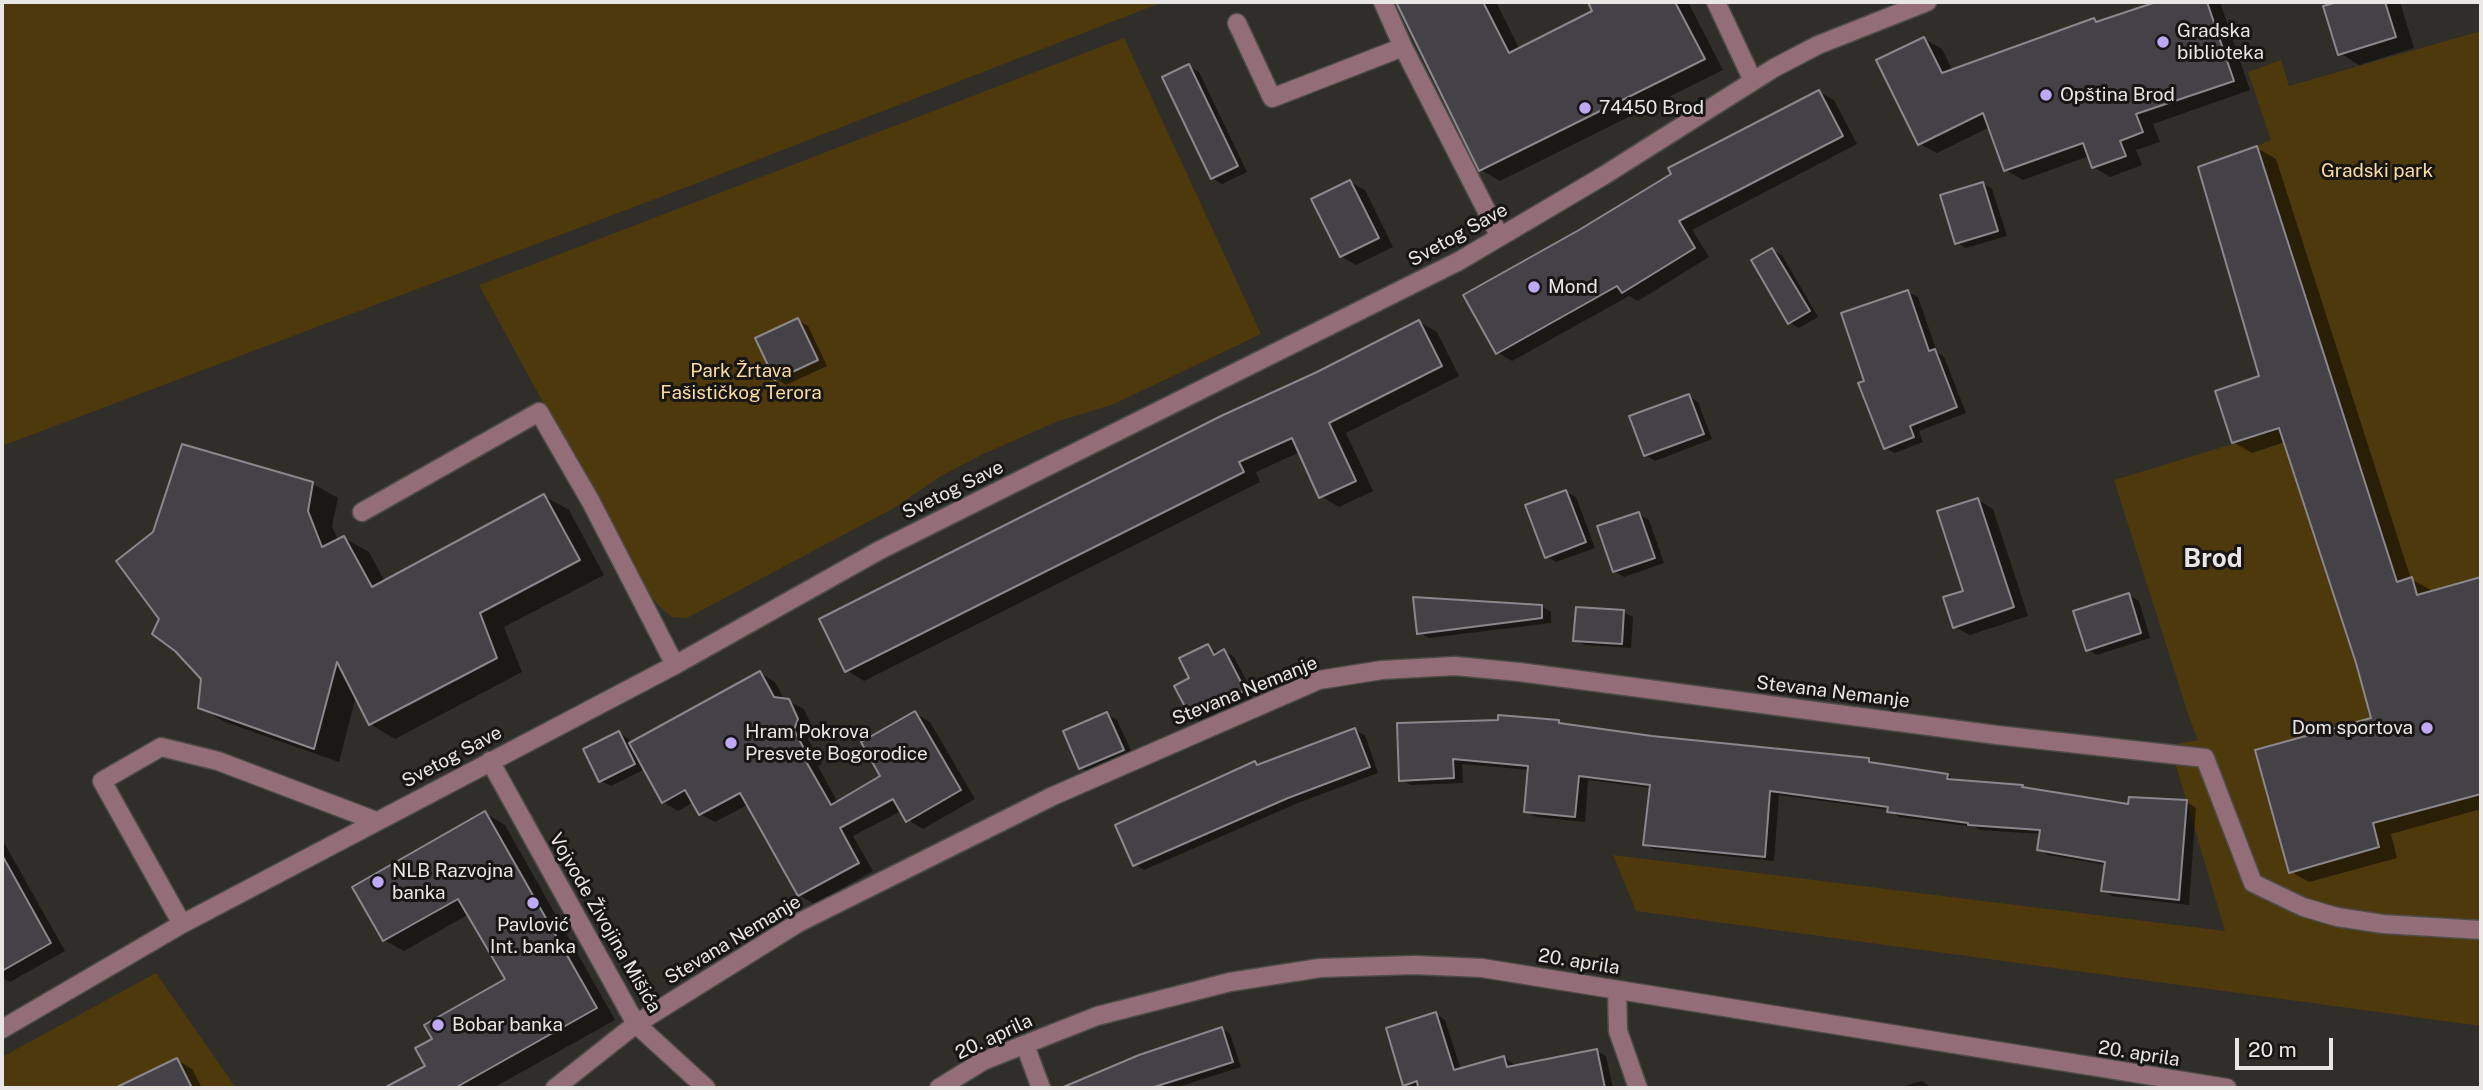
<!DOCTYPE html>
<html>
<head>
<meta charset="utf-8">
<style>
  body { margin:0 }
  #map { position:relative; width:2483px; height:1090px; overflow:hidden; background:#302e29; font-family:"Public Sans",sans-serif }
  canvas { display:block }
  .frame { position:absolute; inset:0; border:4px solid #e8e7e4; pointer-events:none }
  .scale { position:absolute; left:2235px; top:1038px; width:98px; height:32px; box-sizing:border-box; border:4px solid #e8e7e4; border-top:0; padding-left:9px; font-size:21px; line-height:24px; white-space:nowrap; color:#e8e7e4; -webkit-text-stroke:5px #171614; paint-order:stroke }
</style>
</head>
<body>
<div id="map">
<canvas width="2483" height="1090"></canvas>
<div class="frame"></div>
<div class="scale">20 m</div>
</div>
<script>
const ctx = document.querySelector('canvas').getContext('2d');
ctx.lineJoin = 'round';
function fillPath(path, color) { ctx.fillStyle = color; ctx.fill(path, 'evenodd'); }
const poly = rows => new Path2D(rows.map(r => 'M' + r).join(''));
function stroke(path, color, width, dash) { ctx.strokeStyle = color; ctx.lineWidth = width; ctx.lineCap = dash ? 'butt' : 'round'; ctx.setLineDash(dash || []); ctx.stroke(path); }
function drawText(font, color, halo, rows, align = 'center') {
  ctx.font = font + ' "Public Sans",sans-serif'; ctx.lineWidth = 6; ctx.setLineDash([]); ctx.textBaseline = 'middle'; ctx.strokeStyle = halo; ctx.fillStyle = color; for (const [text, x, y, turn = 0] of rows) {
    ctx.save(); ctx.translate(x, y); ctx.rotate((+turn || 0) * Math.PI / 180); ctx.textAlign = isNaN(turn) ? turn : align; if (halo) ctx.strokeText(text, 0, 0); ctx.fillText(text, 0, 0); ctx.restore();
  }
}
fillPath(poly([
  [2,2,1163,2,708,179,2,446],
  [2481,31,2481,1026,1636,911,1613,855,2225,931,2170,745,2198,740,2189,717,2114,480,2279,430,2355,663,2415,647,2397,582,2257,146,2271,140,2248,72,2281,60,2289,86],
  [1124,38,1261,334,1114,404,1056,422,983,454,941,476,894,508,687,618,672,617,662,609,646,591,479,285],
  [156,973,236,1088,2,1088,2,1057]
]), '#4e390d');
fillPath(poly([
  [1400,2,1496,2,1520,50,1595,11,1590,2,1633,2,1634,4,1637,2,1688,2,1723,70,1500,181,1481,170,1398,3],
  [1885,2,1922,2,1900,11],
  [2161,2,2220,2,2250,90,2153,124,2160,142,2136,150,2142,165,2110,177,2093,167,2089,156,2023,180,2006,170,1990,127,1937,153,1920,144,1924,39,1942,49,1953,71,2094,20,2099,23],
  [2344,2,2400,2,2414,48,2359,65,2340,53,2326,7],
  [1189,66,1199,72,1247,172,1222,184,1212,178],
  [1819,92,1834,100,1857,144,1692,230,1709,257,1638,301,1629,296,1512,361,1497,352],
  [2257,148,2276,159,2411,579,2431,590,2432,593,2481,580,2481,809,2391,834,2397,858,2309,882,2290,871,2373,719,2357,663,2285,442,2252,453,2233,442,2261,377],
  [1350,182,1365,190,1393,247,1356,265,1341,256],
  [1982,183,1992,189,2007,236,1966,248,1956,242],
  [1772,250,1782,255,1818,317,1799,328,1789,322],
  [1908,292,1918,297,1937,352,1944,357,1966,413,1919,431,1923,442,1895,453,1885,448,1866,382],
  [798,320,808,326,827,366,786,385,776,379],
  [1419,322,1437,332,1459,376,1346,433,1373,491,1339,507,1321,496,1300,452,1256,472,1260,482,864,681,846,670,1318,373],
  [1688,396,1698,402,1712,439,1655,461,1645,455],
  [313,484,338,498,332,526,338,541,344,538,369,552,385,582,544,496,569,510,604,575,504,627,522,672,395,739,370,724,356,696,339,762,225,722,200,707],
  [1566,492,1576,497,1595,548,1556,562,1546,556],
  [1978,500,1993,509,2028,616,1970,635,1955,627,1965,592],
  [1639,514,1649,520,1664,563,1624,577,1614,571],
  [2129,595,2139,601,2150,638,2097,655,2087,649],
  [1541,606,1551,612,1551,623,1429,638,1419,633],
  [1623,612,1633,617,1631,648,1585,645,1575,640],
  [1208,646,1219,654,1224,651,1234,657,1254,695,1202,723,1192,717,1192,679],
  [760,673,775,682,784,699,804,709,813,729,808,739,822,764,818,766,838,803,883,777,915,713,930,722,975,799,923,829,908,820,901,811,853,836,873,871,814,904,799,895,749,804,715,822,700,814,694,802,678,811,663,802,645,769,611,786,601,781,619,733,629,739,631,744],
  [1107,714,1117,720,1133,755,1090,773,1080,767],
  [1558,722,1564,725,1652,738,1869,759,1878,765,1947,775,1957,781,2022,786,2028,790,2130,806,2187,802,2196,808,2189,905,2112,896,2103,890,2106,865,2048,855,2039,849,2041,834,1980,830,1975,827,1899,817,1889,810,1779,795,1774,861,1654,849,1644,844,1651,788,1588,780,1585,822,1536,817,1526,811,1530,770,1462,764,1463,783,1411,785,1401,780,1399,725],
  [1355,730,1365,735,1378,773,1298,803,1144,870,1134,864,1255,763,1259,766],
  [485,813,505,825,615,1020,493,1088,419,1088,411,1075,428,1066,434,1040,507,980,469,914,404,951,384,940],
  [2,839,65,951,10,982,2,978],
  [1436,1014,1445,1020,1463,1076,1421,1088,1411,1088,1405,1085],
  [1222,1029,1230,1034,1241,1067,1181,1086,1182,1088,1101,1088,1095,1075],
  [1596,1051,1606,1056,1613,1088,1471,1088,1465,1069,1504,1058,1514,1064,1515,1068],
  [177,1060,192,1069,202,1088,119,1088],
  [1922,1081,1932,1088,1898,1088]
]), '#0007');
const building = poly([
  [1396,2,1483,2,1509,53,1592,11,1588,2,1675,2,1705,59,1479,171,1396,2],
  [2156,2,2207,2,2234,81,2136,114,2143,132,2120,141,2126,156,2092,168,2083,143,2004,171,1983,113,1918,145,1876,60,1924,37,1942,73,2094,18,2096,22,2156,2],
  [2338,2,2385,2,2396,37,2338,55,2323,6,2338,2],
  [1189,64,1238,166,1211,179,1162,77,1189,64],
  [1819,90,1843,136,1679,221,1695,248,1622,293,1617,286,1496,354,1463,295,1579,230,1671,174,1668,168,1819,90],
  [2257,146,2397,582,2412,577,2417,595,2481,577,2481,794,2373,823,2379,847,2289,873,2255,750,2371,718,2356,663,2279,428,2232,443,2215,391,2259,376,2198,167,2257,146],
  [1350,180,1379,238,1340,257,1311,199,1350,180],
  [1983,182,1998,231,1955,244,1940,195,1983,182],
  [1772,248,1810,311,1788,324,1751,260,1772,248],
  [1908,290,1929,351,1935,349,1957,407,1910,426,1914,437,1884,449,1858,383,1864,381,1841,313,1908,290],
  [798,318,818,360,775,380,755,338,798,318],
  [1419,320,1442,366,1329,423,1356,481,1319,498,1292,438,1239,462,1244,472,845,672,819,619,1221,416,1317,372,1419,320],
  [1689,394,1704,434,1644,456,1629,416,1689,394],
  [182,444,313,482,308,511,322,547,344,536,372,587,544,494,580,560,480,613,497,658,369,725,337,662,314,749,198,708,201,679,175,651,152,634,159,619,116,561,153,532,182,444],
  [1566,490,1586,542,1545,558,1525,505,1566,490],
  [1978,498,2014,607,1953,628,1943,597,1963,591,1937,511,1978,498],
  [1639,512,1655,558,1613,572,1597,526,1639,512],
  [2129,593,2141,633,2086,651,2073,611,2129,593],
  [1413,597,1542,605,1542,618,1417,634,1413,597],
  [1576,607,1624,610,1622,644,1573,641,1576,607],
  [1208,644,1214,655,1224,649,1245,690,1191,718,1174,686,1189,678,1179,658,1208,644],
  [760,671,774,697,789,699,798,719,794,730,808,756,804,758,831,805,880,776,861,742,915,711,961,790,906,822,893,799,840,828,859,863,798,896,740,793,699,815,685,790,662,803,629,743,760,671],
  [1107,712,1124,750,1079,769,1063,731,1107,712],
  [1498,715,1559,720,1559,723,1652,736,1869,758,1869,762,1948,774,1947,779,2023,785,2022,787,2128,804,2129,797,2187,800,2179,900,2101,891,2105,862,2037,850,2040,830,1968,825,1968,823,1887,812,1888,807,1770,791,1765,857,1643,845,1650,785,1579,776,1575,817,1524,812,1528,766,1453,759,1454,778,1399,781,1397,723,1498,720,1498,715],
  [1355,728,1370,767,1288,798,1133,866,1115,825,1255,761,1257,765,1355,728],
  [619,731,635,764,599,782,583,749,619,731],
  [485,811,597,1008,455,1088,384,1088,425,1066,415,1048,432,1039,424,1025,505,979,458,899,383,941,352,887,485,811],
  [2,855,51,943,2,971,2,855],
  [1436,1012,1454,1070,1504,1056,1507,1067,1597,1049,1605,1088,1418,1088,1417,1081,1403,1086,1386,1028,1436,1012],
  [1222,1027,1233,1062,1151,1088,1061,1088,1139,1055,1222,1027],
  [177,1058,192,1088,115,1088,177,1058]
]);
fillPath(building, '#444247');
stroke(building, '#8a888d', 2);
const minor = poly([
  [1383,2,1403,47],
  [1716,2,1753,81],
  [1237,23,1272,98,1403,47,1500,237],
  [362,512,539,412,591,502,675,665],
  [490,761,636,1024,706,1088],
  [182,924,102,781,161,747,218,761,376,821],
  [1617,990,1618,1031,1638,1088],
  [2,1029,182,924,675,665,880,550,1459,261,1603,176,1774,68,1818,45,1927,2],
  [1025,1045,1041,1088],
  [555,1088,636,1024,798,923,1053,796,1319,680,1382,670,1455,666,1519,672,1997,735,2205,758,2253,883,2303,907,2337,917,2383,924,2481,930],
  [939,1088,983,1061,1097,1016,1230,982,1320,968,1414,965,1482,968,2227,1088]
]);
stroke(minor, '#4d4c47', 21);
stroke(minor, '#936d77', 18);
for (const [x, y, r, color] of [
  [2163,42,7,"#bda9f5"],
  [2046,95,7,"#bda9f5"],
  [1585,108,7,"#bda9f5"],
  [1534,287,7,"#bda9f5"],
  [2427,728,7,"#bda9f5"],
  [731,743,7,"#bda9f5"],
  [378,882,7,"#bda9f5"],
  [533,903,7,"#bda9f5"],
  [438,1025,7,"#bda9f5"]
]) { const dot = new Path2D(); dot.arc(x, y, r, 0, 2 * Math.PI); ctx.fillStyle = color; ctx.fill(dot); stroke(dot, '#171614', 2.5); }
drawText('19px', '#e8e7e4', '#171614', [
  ["Gradska",2177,31],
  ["biblioteka",2177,53],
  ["Opština Brod",2060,95],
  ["74450 Brod",1599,108],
  ["Mond",1548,287],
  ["Dom sportova",2413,728,"right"],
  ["Hram Pokrova",745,732],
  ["Presvete Bogorodice",745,754],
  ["NLB Razvojna",392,871],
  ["banka",392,893],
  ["Pavlović",533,925,"center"],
  ["Int. banka",533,947,"center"],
  ["Bobar banka",452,1025]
], 'left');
drawText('19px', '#fddca0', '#171614', [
  ["Gradski park",2377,171],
  ["Park Žrtava",741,371],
  ["Fašističkog Terora",741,393]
]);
drawText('19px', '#e8e7e4', '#171614', [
  ["Svetog Save",1458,235,-29],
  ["Svetog Save",953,490,-26],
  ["Stevana Nemanje",1245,691,-22],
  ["Stevana Nemanje",1833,692,7],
  ["Svetog Save",452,757,-28],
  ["Vojvode Živojina Mišića",605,923,60],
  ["Stevana Nemanje",733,940,-31],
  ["20. aprila",1579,962,9],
  ["20. aprila",994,1037,-25],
  ["20. aprila",2139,1054,9]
]);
drawText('bold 26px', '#e8e7e4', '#171614', [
  ["Brod",2213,559]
]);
</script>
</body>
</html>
